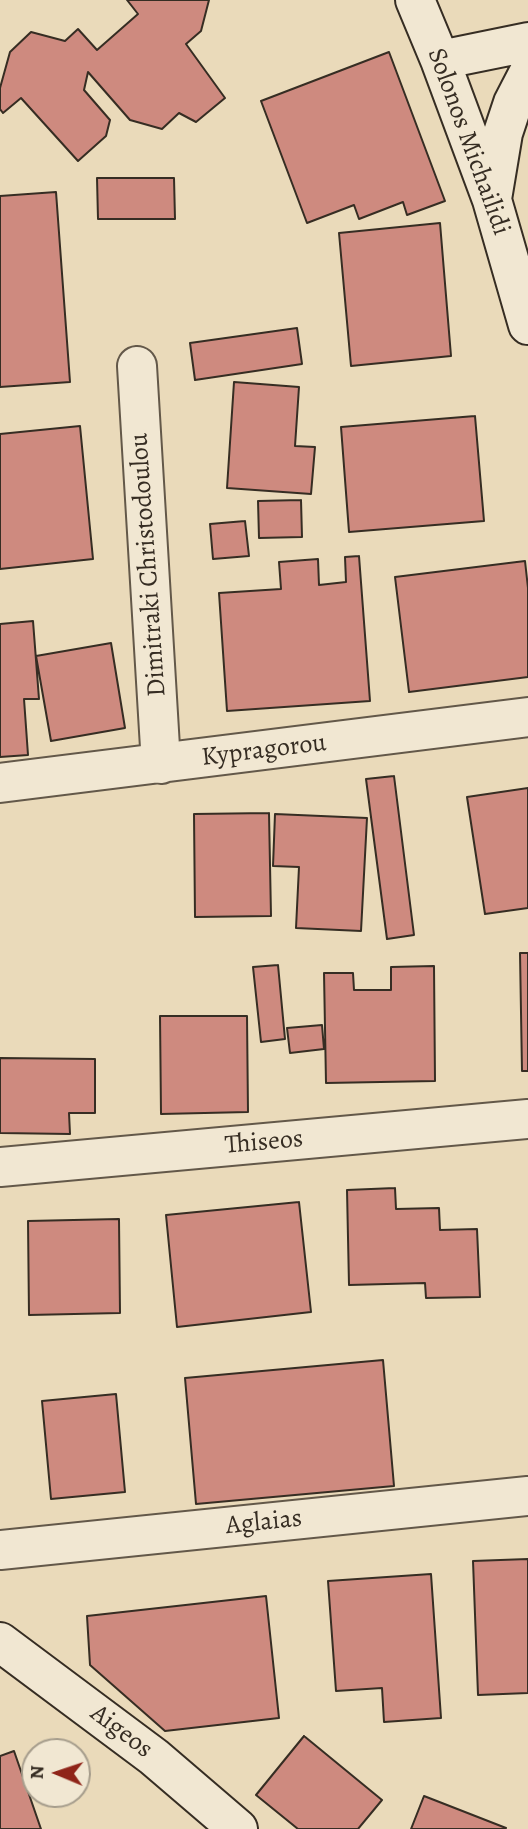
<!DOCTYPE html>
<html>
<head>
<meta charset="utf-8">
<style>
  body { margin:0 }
  #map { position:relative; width:528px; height:1829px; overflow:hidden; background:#eadaba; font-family:Alegreya,serif }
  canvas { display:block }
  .north { position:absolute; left:21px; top:1738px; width:70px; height:70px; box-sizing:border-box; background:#f1e7d2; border:2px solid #a69d8c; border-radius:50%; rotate:272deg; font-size:19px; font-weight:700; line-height:28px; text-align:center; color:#362d23 }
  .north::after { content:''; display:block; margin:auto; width:24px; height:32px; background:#8f2418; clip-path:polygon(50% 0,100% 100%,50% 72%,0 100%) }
</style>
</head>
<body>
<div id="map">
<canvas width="528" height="1829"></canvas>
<div class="north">N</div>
</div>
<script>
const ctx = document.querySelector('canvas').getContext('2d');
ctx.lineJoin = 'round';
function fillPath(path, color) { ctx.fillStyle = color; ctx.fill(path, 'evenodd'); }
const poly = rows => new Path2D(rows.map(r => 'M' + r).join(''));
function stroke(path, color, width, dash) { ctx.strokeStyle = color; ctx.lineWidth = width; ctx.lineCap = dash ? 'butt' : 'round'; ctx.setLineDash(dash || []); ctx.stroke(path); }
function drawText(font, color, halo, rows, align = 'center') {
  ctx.font = font + ' Alegreya,serif'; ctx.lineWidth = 7; ctx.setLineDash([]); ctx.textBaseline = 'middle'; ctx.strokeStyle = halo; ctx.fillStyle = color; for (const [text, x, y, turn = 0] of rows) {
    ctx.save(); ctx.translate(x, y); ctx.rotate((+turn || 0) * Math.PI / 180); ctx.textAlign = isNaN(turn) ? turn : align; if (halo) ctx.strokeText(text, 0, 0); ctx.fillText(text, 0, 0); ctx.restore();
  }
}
const building = poly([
  [127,0,209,0,201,31,186,44,225,98,196,122,179,113,162,129,130,120,88,72,84,90,110,120,106,136,78,161,21,98,3,113,0,109,0,88,10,52,31,32,65,41,78,29,97,50,138,14,127,0],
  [389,52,445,201,407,215,403,202,359,219,354,205,307,223,261,101,389,52],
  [97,178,174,178,175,219,98,219,97,178],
  [56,192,70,382,0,387,0,196,56,192],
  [440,223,451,356,351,366,339,233,440,223],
  [297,328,302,364,195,380,190,343,297,328],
  [234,382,299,387,295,446,315,447,311,494,227,488,234,382],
  [475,416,484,521,349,532,341,427,475,416],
  [80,426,93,559,0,569,0,434,80,426],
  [301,500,302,537,259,538,258,501,301,500],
  [245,521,249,556,213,559,210,524,245,521],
  [359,556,370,701,227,711,219,593,281,589,279,562,318,559,319,585,346,582,345,557,359,556],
  [525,561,528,588,528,677,409,692,395,577,525,561],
  [33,621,39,699,24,699,28,755,0,757,0,624,33,621],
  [111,643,125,728,51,741,36,656,111,643],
  [394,776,414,935,387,939,366,779,394,776],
  [528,788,528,908,485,914,467,797,528,788],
  [269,813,271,916,195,917,194,814,269,813],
  [275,814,367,818,361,931,296,928,299,867,273,866,275,814],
  [520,953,528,953,528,1071,522,1071,520,953],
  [278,965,285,1039,261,1042,253,967,278,965],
  [434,966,435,1081,326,1083,324,973,353,973,354,990,391,990,391,967,434,966],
  [160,1016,247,1016,248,1112,161,1114,160,1016],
  [322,1025,324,1049,290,1053,287,1028,322,1025],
  [0,1058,95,1059,95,1113,69,1113,70,1134,0,1133,0,1058],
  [395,1188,396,1209,439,1208,440,1230,477,1229,480,1297,426,1298,425,1283,349,1285,347,1190,395,1188],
  [299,1202,311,1312,177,1327,166,1215,299,1202],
  [119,1219,120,1313,29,1315,28,1221,119,1219],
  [383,1360,394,1486,196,1504,185,1378,383,1360],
  [116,1394,125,1492,51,1499,42,1401,116,1394],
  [528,1559,528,1693,478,1695,473,1561,528,1559],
  [431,1574,441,1718,384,1722,382,1688,336,1691,328,1581,431,1574],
  [266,1596,279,1718,165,1731,90,1665,87,1616,266,1596],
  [304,1736,382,1800,358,1829,298,1829,256,1795,304,1736],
  [14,1751,41,1829,0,1829,0,1756,14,1751],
  [424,1796,506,1828,505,1829,411,1829,424,1796]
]);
fillPath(building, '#ce8a7f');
stroke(building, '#362d23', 2);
const street = poly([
  [137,366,161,764],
  [0,783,528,717],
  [0,1167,528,1119],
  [0,1550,528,1496]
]);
const secondary = poly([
  [415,0,440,60,492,200,528,325],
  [440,60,528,42],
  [492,199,503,133,513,103,528,74],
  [0,1642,154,1757,238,1829]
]);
stroke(street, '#635849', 42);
stroke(secondary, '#362d23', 42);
stroke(street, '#f1e7d2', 38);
stroke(secondary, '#f1e7d2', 38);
drawText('26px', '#362d23', '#f1e7d2', [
  ["Solonos Michailidi",468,142,70],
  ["Dimitraki Christodoulou",149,565,-94],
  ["Kypragorou",264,751,-7],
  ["Thiseos",264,1143,-5],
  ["Aglaias",264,1523,-6],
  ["Aigeos",121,1732,37]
]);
</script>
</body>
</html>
